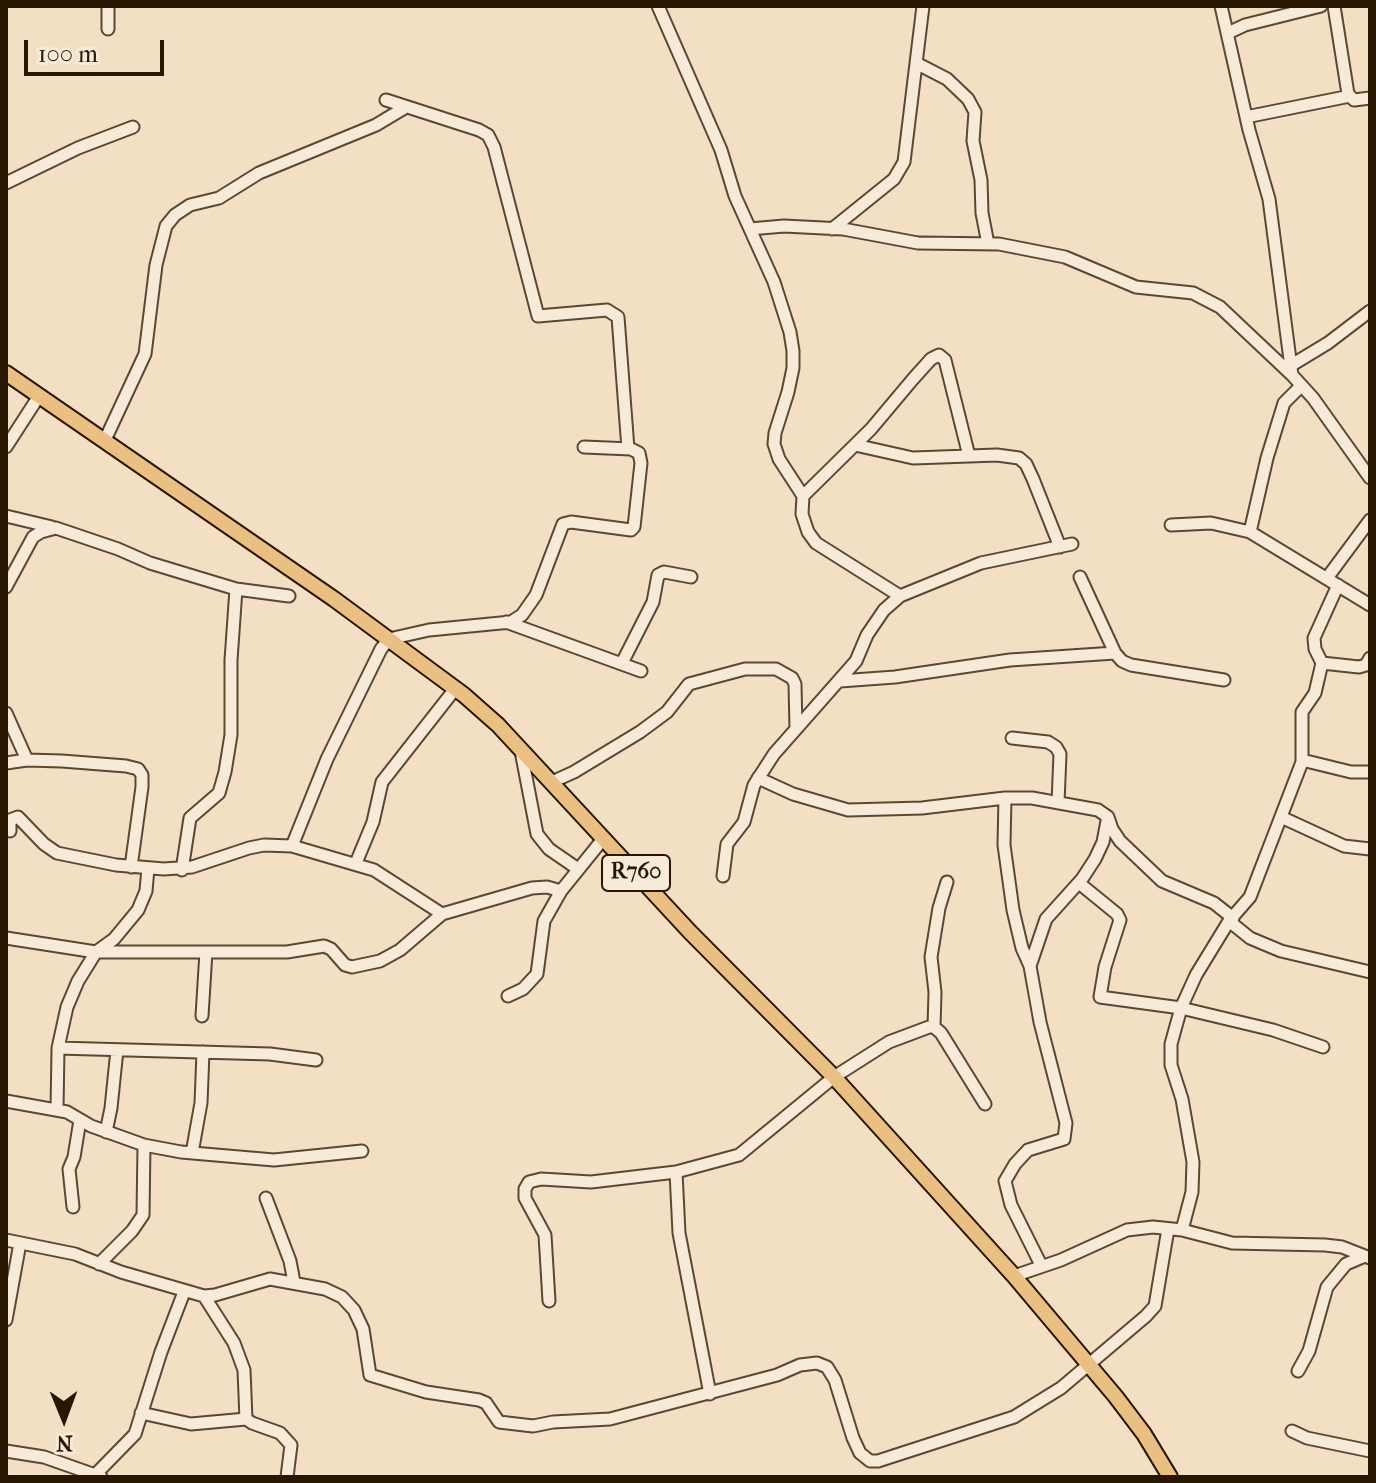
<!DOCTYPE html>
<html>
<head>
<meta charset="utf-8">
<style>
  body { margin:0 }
  #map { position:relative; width:1376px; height:1483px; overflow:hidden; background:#f3dfc4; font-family:"IM FELL French Canon",serif }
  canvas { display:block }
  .frame { position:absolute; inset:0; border:8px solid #291600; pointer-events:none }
  .north { position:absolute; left:24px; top:1379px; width:80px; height:80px; -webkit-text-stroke:6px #f7ead9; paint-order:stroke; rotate:179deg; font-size:22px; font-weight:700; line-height:32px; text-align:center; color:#291600 }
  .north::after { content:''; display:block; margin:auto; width:28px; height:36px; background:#291600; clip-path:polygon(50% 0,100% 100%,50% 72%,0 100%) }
  .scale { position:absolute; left:24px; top:40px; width:140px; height:36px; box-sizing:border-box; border:4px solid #291600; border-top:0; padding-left:10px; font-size:24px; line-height:28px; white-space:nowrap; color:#291600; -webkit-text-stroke:6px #f7ead9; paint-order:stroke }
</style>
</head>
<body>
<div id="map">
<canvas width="1376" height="1483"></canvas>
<div class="frame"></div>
<div class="north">N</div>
<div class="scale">100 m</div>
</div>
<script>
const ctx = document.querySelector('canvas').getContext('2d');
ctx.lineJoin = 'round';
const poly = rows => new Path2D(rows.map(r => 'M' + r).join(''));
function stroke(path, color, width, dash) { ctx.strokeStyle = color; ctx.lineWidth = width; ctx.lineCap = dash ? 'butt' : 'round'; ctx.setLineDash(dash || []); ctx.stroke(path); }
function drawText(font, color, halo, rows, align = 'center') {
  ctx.font = font + ' "IM FELL French Canon",serif'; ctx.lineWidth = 6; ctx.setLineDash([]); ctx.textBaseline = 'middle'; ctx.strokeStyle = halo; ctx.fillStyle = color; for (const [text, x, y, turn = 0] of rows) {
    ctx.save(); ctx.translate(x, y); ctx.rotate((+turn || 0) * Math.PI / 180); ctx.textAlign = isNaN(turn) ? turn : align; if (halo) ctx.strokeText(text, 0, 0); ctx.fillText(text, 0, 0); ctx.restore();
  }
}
const minor = poly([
  [658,6,721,150,735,196,774,282,790,332,793,351,793,368,788,392,775,433,774,444,779,459,803,496],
  [1221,6,1249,130,1269,199,1292,375],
  [1334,6,1348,94,1354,100,1370,98],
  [108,29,108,6],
  [1228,33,1245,25,1321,6],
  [916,63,947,79,968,99,975,112,973,141,981,180,982,213,988,244],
  [386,100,479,130,488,135,494,147,538,316,607,310,618,317,628,449],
  [1246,117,1350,96],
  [6,183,78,148,133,127],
  [750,229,784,226,843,229,918,243,999,244,1065,257,1136,287,1193,293,1220,307,1292,375,1313,398,1370,478],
  [832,229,894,179,904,162,923,6],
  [1290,366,1328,343,1370,311],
  [105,440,145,354,156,265,166,226,175,215,190,205,219,198,259,173,376,125,406,107],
  [855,445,913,458,997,455,1019,458,1026,464,1033,479,1060,547],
  [6,447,39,396],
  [6,516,52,527],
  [1171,525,1211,523,1250,532,1370,605],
  [1250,532,1267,458,1284,403,1301,386],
  [1080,577,1115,653,1122,661,1131,665,1224,680],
  [1327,578,1370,520],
  [6,587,33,537,41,532,56,528,118,549,150,563,236,589,289,596],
  [900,596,816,543,808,532,802,514,803,496,871,429,913,379,931,359,939,355,945,360,969,456],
  [506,622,641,671],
  [622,663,653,602,658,575,664,572,691,577],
  [1322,663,1359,667,1366,665,1370,658],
  [840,681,895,677,1010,660,1115,653],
  [6,713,27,760],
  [1012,738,1048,742,1056,747,1060,754,1058,803],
  [521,751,537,834,549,849,578,869],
  [1302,760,1351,772,1370,772],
  [6,763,27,760,62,761,126,766,138,769,142,775,142,787,131,867],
  [758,778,793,794,848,810,922,808,1005,798,1032,798,1098,810,1108,817,1112,829,1120,841,1162,881,1214,903,1233,918],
  [552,782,574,772,640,732,667,712,689,684,745,669,776,669,792,678,795,684,796,729],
  [1005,798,1004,845,1013,910,1022,948,1030,966,1040,1022,1066,1123,1064,1139,1028,1150,1015,1164,1005,1181,1011,1205,1041,1265],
  [1281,817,1344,846,1370,849],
  [10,831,10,820,18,817,44,844,57,853,116,865,164,869,192,867,249,848,264,845,292,846,374,870,442,914,532,888,547,887,561,891],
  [292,846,327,759,381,649,389,639,429,630,511,622,522,615,536,595,563,524,571,522,631,530,634,527,641,463,639,453,631,449,584,447],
  [356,863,373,822,382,782,455,689],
  [182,870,190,818,219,793,225,772,231,735,231,660,236,589],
  [723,876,727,844,744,822,754,785,774,754,856,661,867,635,884,610,900,596,981,563,1072,544],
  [1079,883,1117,914,1120,920,1105,967,1100,997,1181,1008,1273,1030,1323,1047],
  [1229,921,1250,938,1281,951,1370,972],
  [6,938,96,952,287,952,324,946,331,949,345,965,352,967,380,961,400,950,442,914],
  [1030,966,1046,919,1082,879,1095,859,1103,842,1107,821],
  [508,996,523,989,537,974,544,921,561,891,603,839],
  [202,1016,206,952],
  [934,1027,935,992,931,957,939,908,947,882],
  [58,1048,270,1054,316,1060],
  [6,1101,67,1112,91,1126,144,1145,143,1215,132,1231,99,1264],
  [57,1110,58,1048,67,1007,78,981,96,952,114,939,138,910,146,891,148,868],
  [106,1132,111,1108,117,1050],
  [144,1145,181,1152,274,1160,362,1151],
  [192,1153,201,1103,203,1052],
  [676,1172,679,1233,710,1394],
  [266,1198,290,1261,294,1282],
  [73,1207,69,1169,74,1157,80,1120],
  [1182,1230,1192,1192,1193,1162,1182,1099,1171,1065,1171,1044,1181,1008,1196,975,1229,921,1250,897,1302,762,1302,712,1315,693,1322,663,1315,649,1314,638,1338,585],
  [6,1240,75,1254,121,1272,204,1296,234,1343,244,1370,246,1419,252,1423,280,1433,291,1445,287,1477],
  [1014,1276,1061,1260,1127,1230,1153,1227,1182,1230,1232,1243,1325,1245,1342,1247,1370,1258],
  [204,1296,215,1295,270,1279,325,1289,342,1297,354,1310,363,1329,370,1375,426,1392,479,1400,486,1403,499,1422,533,1426,553,1422,610,1419,777,1375,800,1365,817,1363,827,1367,835,1380,853,1438,860,1453,870,1461,878,1461,1014,1417,1061,1388,1146,1316,1155,1306,1168,1229],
  [549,1301,545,1235,525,1198,525,1189,529,1182,541,1179,591,1182,676,1172,739,1155,834,1077,889,1042,929,1027,934,1027,941,1033,985,1104],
  [6,1320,20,1243],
  [1298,1371,1309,1351,1327,1287,1346,1264,1365,1256],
  [141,1413,191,1424,246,1419],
  [1292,1431,1307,1438,1370,1451],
  [6,1451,44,1457,101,1477],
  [93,1477,135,1434,161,1352,184,1292]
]);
const major = poly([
  [6,373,334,599,464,695,498,725,690,932,834,1077,1014,1276,1116,1397,1144,1434,1170,1477]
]);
stroke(minor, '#5c4831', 15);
stroke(major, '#291600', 18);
stroke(minor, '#f7ead9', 11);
stroke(major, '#eac082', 14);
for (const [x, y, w] of [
  [636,873,68]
]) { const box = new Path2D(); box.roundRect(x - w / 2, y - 18, w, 36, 6); ctx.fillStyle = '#f7ead9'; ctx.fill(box); stroke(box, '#291600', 2); }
drawText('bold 22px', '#291600', null, [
  ["R760",636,873]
]);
</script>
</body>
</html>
